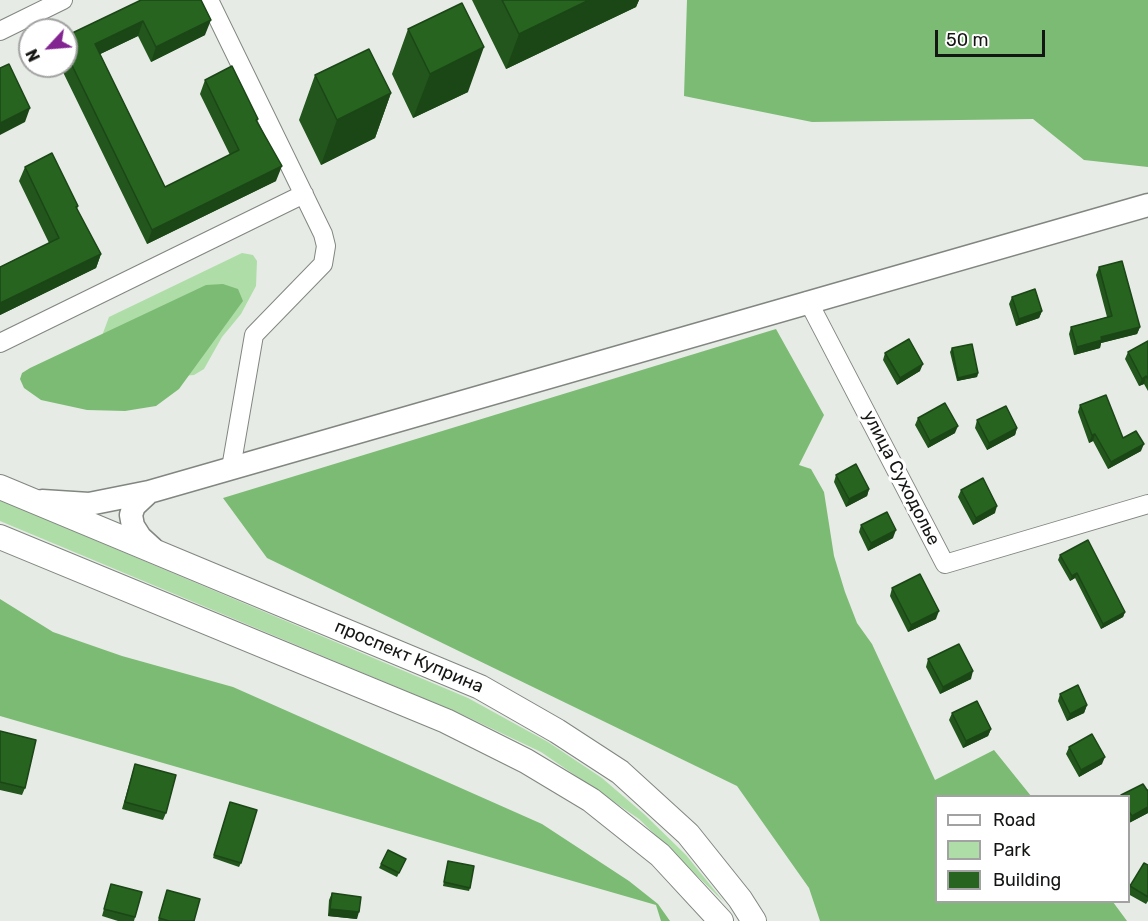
<!DOCTYPE html>
<html>
<head>
<meta charset="utf-8">
<style>
  body { margin:0 }
  #map { position:relative; width:1148px; height:921px; overflow:hidden; background:#e6ebe5; font-family:Rubik,sans-serif }
  canvas { display:block }
  .legend { position:absolute; left:935px; top:795px; width:195px; height:108px; box-sizing:border-box; background:#fff; border:2px solid #a1a2a1; margin:0; padding:8px 10px; list-style:none; font-size:18px; color:#141613 }
  .legend li { display:flex; align-items:center; gap:12px; height:30px }
  .legend b { width:30px; border:2px solid #a1a2a1 }
  .north { position:absolute; left:18px; top:18px; width:60px; height:60px; box-sizing:border-box; background:#fff; border:2px solid #a1a2a1; border-radius:50%; rotate:244deg; font-size:16px; font-weight:700; line-height:24px; text-align:center; color:#141613 }
  .north::after { content:''; display:block; margin:auto; width:21px; height:27px; background:#822591; clip-path:polygon(50% 0,100% 100%,50% 72%,0 100%) }
  .scale { position:absolute; left:935px; top:30px; width:110px; height:27px; box-sizing:border-box; border:3px solid #141613; border-top:0; padding-left:8px; font-size:18px; line-height:21px; white-space:nowrap; color:#141613; -webkit-text-stroke:4px #fff; paint-order:stroke }
</style>
</head>
<body>
<div id="map">
<canvas width="1148" height="921"></canvas>
<ul class="legend">
<li><b style="height:8px;background:#fff"></b>Road</li>
<li><b style="height:16px;background:#aedda8"></b>Park</li>
<li><b style="height:16px;background:#276420"></b>Building</li>
</ul>
<div class="north">N</div>
<div class="scale">50 m</div>
</div>
<script>
const ctx = document.querySelector('canvas').getContext('2d');
ctx.lineJoin = 'round';
function fillPath(path, color) { ctx.fillStyle = color; ctx.fill(path, 'evenodd'); }
const poly = rows => new Path2D(rows.map(r => 'M' + r).join(''));
function stroke(path, color, width, dash) { ctx.strokeStyle = color; ctx.lineWidth = width; ctx.lineCap = dash ? 'butt' : 'round'; ctx.setLineDash(dash || []); ctx.stroke(path); }
function drawText(font, color, halo, rows, align = 'center') {
  ctx.font = font + ' Rubik,sans-serif'; ctx.lineWidth = 6; ctx.setLineDash([]); ctx.textBaseline = 'middle'; ctx.strokeStyle = halo; ctx.fillStyle = color; for (const [text, x, y, turn = 0] of rows) {
    ctx.save(); ctx.translate(x, y); ctx.rotate((+turn || 0) * Math.PI / 180); ctx.textAlign = isNaN(turn) ? turn : align; if (halo) ctx.strokeText(text, 0, 0); ctx.fillText(text, 0, 0); ctx.restore();
  }
}
fillPath(poly([
  [242,253,253,255,257,261,256,286,241,314,222,337,204,369,194,375,171,377,94,357,109,317],
  [0,500,468,698,548,742,602,778,644,814,686,855,724,902,639,819,541,752,459,713,0,521]
]), '#aedda8');
fillPath(poly([
  [687,0,1148,0,1148,167,1084,160,1033,119,812,122,684,96],
  [223,284,238,289,243,301,179,389,156,406,125,411,87,410,41,400,24,388,20,379,22,373,30,368,206,285],
  [776,329,824,415,799,465,811,469,824,492,834,556,845,592,857,623,872,644,935,780,994,750,1031,796,936,796,936,902,1113,902,1127,921,820,921,809,888,737,786,267,558,223,498],
  [0,599,53,632,122,656,233,687,542,824,629,881,658,904,670,921,661,921,656,905,0,716]
]), '#7cbb74');
const minor = poly([
  [209,0,323,234,326,246,323,264,254,335,231,468],
  [0,31,63,0],
  [808,301,945,564,1148,504],
  [0,343,304,194]
]);
const tertiary = poly([
  [149,492,134,506,131,515,133,526,140,537,152,548],
  [42,501,89,504,149,492,1148,205]
]);
const secondary = poly([
  [0,487,480,687,557,731,620,772,688,834,740,899,754,921],
  [0,537,446,721,526,761,591,800,660,855,721,921]
]);
stroke(minor, '#818680', 20);
stroke(tertiary, '#818680', 25);
stroke(secondary, '#818680', 26);
stroke(minor, '#fff', 18);
stroke(tertiary, '#fff', 22);
stroke(secondary, '#fff', 24);
fillPath(poly([
  [141,0,205,35,151,62,138,36,100,54,165,187,230,155,200,94,205,80,258,119,257,121,276,181,147,244,60,66,66,66,66,36],
  [472,0,639,0,636,7,506,69],
  [408,29,468,92,413,118,392,74],
  [315,75,391,93,375,138,321,165,299,120],
  [25,167,78,206,77,209,101,254,96,268,0,315,0,267,49,243,19,181],
  [1099,267,1140,327,1137,334,1101,343,1100,348,1074,355,1069,334,1071,327,1107,317,1096,275],
  [1012,297,1042,311,1039,318,1016,326,1009,304],
  [1148,341,1148,391,1144,384,1139,386,1125,359,1128,352],
  [952,348,978,373,977,377,957,381,950,352],
  [885,353,920,371,897,385,883,360],
  [1080,405,1123,438,1141,451,1108,469,1093,441,1089,443,1078,412],
  [918,418,955,433,928,448,915,425],
  [977,420,1017,428,1015,435,987,450,975,428],
  [836,475,869,489,867,496,846,507,834,482],
  [961,490,995,513,973,525,958,497],
  [861,525,893,538,868,551,859,532],
  [1060,555,1125,612,1123,617,1101,629,1075,578,1070,581,1058,560],
  [892,588,936,619,908,632,890,596],
  [928,659,971,679,940,694,926,667],
  [1060,694,1087,705,1084,713,1067,721,1058,701],
  [952,713,991,729,988,736,963,748,949,720],
  [0,731,25,788,22,795,0,790],
  [1069,747,1102,764,1079,777,1066,754],
  [135,764,166,813,163,820,122,809],
  [1147,790,1148,790,1148,813,1129,823,1128,796,1120,796,1121,795],
  [230,802,241,863,239,867,213,858],
  [406,859,397,877,379,868,381,864],
  [448,861,470,888,469,891,443,886],
  [1148,865,1148,901,1146,904,1128,894,1128,891,1130,886],
  [111,884,142,892,134,921,118,921,102,916],
  [167,890,194,921,158,921],
  [332,893,357,919,328,916,329,900]
]), '#22561c');
fillPath(poly([
  [589,0,639,0,636,7,506,69,519,34],
  [211,20,205,35,151,62,156,47],
  [143,21,138,36,90,59,95,44],
  [484,47,468,92,413,118,430,74],
  [391,93,375,138,321,165,337,120],
  [30,108,25,122,0,135,0,123],
  [282,166,276,181,147,244,152,230],
  [101,254,96,268,0,315,0,303],
  [1042,311,1039,318,1016,326,1019,319],
  [1140,327,1137,334,1101,343,1100,348,1074,355,1077,347,1101,337],
  [923,364,920,371,897,385,900,378],
  [978,373,977,377,957,381,958,378],
  [1146,376,1144,384,1139,386,1142,379],
  [958,426,955,433,928,448,930,441],
  [1017,428,1015,435,987,450,989,443],
  [1095,434,1093,441,1089,443,1092,435],
  [1144,444,1141,451,1108,469,1111,462],
  [869,489,867,496,846,507,849,499],
  [997,506,995,513,973,525,976,518],
  [896,530,893,538,868,551,871,543],
  [1077,573,1075,578,1070,581,1072,576],
  [939,611,936,619,908,632,911,625],
  [1125,612,1123,617,1101,629,1103,624],
  [973,671,971,679,940,694,943,687],
  [1087,705,1084,713,1067,721,1070,714],
  [991,729,988,736,963,748,966,741],
  [1105,757,1102,764,1079,777,1081,770],
  [1148,807,1148,813,1129,823,1132,816],
  [330,909,359,912,357,919,328,916]
]), '#1b4616');
const building = poly([
  [141,0,201,0,211,20,156,47,143,21,95,44,165,187,239,150,205,80,232,66,258,119,256,120,282,166,152,230,66,53,66,36,141,0],
  [502,0,589,0,519,34,502,0],
  [462,3,484,47,430,74,408,29,462,3],
  [369,49,391,93,337,120,315,75,369,49],
  [9,64,30,108,0,123,0,68,9,64],
  [52,153,78,206,76,207,101,254,0,303,0,267,59,238,25,167,52,153],
  [1122,261,1140,327,1101,337,1102,340,1077,347,1071,327,1112,316,1099,267,1122,261],
  [1035,289,1042,311,1019,319,1012,297,1035,289],
  [909,339,923,364,900,378,885,353,909,339],
  [1148,341,1148,379,1146,376,1142,379,1128,352,1148,341],
  [972,344,978,373,958,378,952,348,972,344],
  [1106,395,1123,438,1136,431,1144,444,1111,462,1095,434,1092,435,1080,405,1106,395],
  [945,403,958,426,930,441,918,418,945,403],
  [1006,406,1017,428,989,443,977,420,1006,406],
  [856,464,869,489,849,499,836,475,856,464],
  [983,478,997,506,976,518,961,490,983,478],
  [887,512,896,530,871,543,861,525,887,512],
  [1088,540,1125,612,1103,624,1077,573,1072,576,1060,555,1088,540],
  [920,574,939,611,911,625,892,588,920,574],
  [959,644,973,671,943,687,928,659,959,644],
  [1078,685,1087,705,1070,714,1060,694,1078,685],
  [977,701,991,729,966,741,952,713,977,701],
  [0,731,36,740,25,788,0,782,0,731],
  [1092,734,1105,757,1081,770,1069,747,1092,734],
  [135,764,176,775,166,813,125,802,135,764],
  [1143,784,1147,790,1148,790,1148,807,1132,816,1128,810,1128,796,1121,796,1121,795,1143,784],
  [230,802,257,810,241,863,214,855,230,802],
  [388,850,406,859,399,873,381,864,388,850],
  [448,861,474,866,470,888,444,882,448,861],
  [1144,863,1148,865,1148,897,1130,886,1144,863],
  [111,884,142,892,135,917,104,909,111,884],
  [167,890,200,899,194,921,169,921,159,918,167,890],
  [332,893,361,897,359,912,330,909,332,893]
]);
fillPath(building, '#276420');
stroke(building, '#1b4616', 1.5);
drawText('18px', '#141613', '#fff', [
  ["улица Суходолье",901,478,63],
  ["проспект Куприна",409,657,23]
]);
</script>
</body>
</html>
